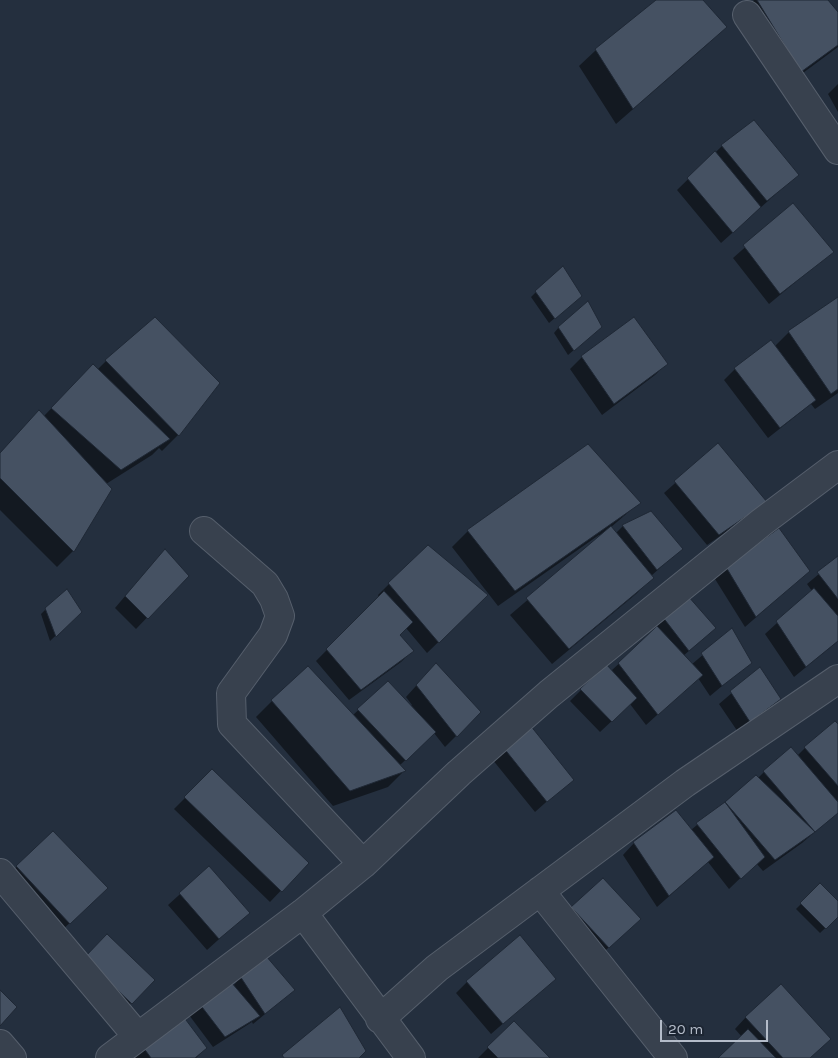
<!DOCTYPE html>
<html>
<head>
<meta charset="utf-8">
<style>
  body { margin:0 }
  #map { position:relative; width:838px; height:1058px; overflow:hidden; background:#242f3e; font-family:Karla,sans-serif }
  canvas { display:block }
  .scale { position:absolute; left:660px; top:1020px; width:108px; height:22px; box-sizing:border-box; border:2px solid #b4bcc9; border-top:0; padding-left:6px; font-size:15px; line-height:18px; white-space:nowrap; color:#b4bcc9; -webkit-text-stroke:4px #1d2633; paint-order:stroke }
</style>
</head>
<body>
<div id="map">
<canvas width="838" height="1058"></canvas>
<div class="scale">20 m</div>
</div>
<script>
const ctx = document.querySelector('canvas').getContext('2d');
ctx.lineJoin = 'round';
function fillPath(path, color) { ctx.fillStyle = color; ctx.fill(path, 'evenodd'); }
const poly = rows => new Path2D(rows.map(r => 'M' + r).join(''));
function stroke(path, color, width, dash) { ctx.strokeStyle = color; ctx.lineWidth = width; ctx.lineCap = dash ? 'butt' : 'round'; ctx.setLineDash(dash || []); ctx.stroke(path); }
fillPath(poly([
  [658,0,701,0,709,43,616,124,579,66,596,50],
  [754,0,827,0,838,14,838,47,784,87,740,14],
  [838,84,838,112,828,94],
  [722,146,797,175,721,243,677,190],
  [793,205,832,252,769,304,733,258],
  [536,292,575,301,549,323,531,297],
  [838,298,838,393,815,409,811,404,768,438,724,380,735,369,774,347,789,332],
  [634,318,666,364,655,375,602,415,570,369,582,357],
  [559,327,595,332,568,355,554,333],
  [106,361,219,383,178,435,162,451,159,448,152,455,106,484,111,489,73,551,57,567,0,510,0,453,39,412,43,417,77,382,97,370],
  [588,445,639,503,610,528,615,534,623,526,651,512,681,549,651,576,652,578,636,594,552,664,510,615,601,537,599,535,498,606,452,547,468,531],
  [718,445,754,513,707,545,664,493],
  [838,558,838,641,794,677,765,634,812,591,807,584],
  [154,562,187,576,136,629,115,608],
  [726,568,809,571,745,627,715,579],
  [389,584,487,595,427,653,406,628,399,635,412,651,401,662,349,700,316,661,379,597,378,595],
  [46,609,80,612,50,641,41,614],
  [663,617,703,639,683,656,691,665,732,630,751,662,710,696,698,678,646,725,630,704,600,732,570,701,581,690,611,671,654,631,651,628],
  [760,669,779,699,738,732,719,704],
  [425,676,480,712,445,747,434,733,399,766,404,771,388,787,333,806,256,717,272,701,352,716,388,682,410,706,412,705,406,697],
  [838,726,838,800,836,802,838,812,830,819,802,843,763,871,756,863,729,889,708,862,657,907,623,855,634,843,676,812,691,830,756,776,758,778,764,772,797,756,805,748],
  [504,748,572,779,535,812,492,759],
  [212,771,307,863,270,902,174,809],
  [53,832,95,899,58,934,5,878],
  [209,868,248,913,207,950,168,905],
  [820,885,838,903,838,916,820,933,796,909],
  [572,908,628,930,597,958,561,919],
  [74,970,153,980,120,1014],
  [241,977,294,990,253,1024,252,1022,213,1047,189,1015,200,1004,233,986],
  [554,979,491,1034,456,993,467,982],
  [746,1017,809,1058,720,1058,742,1037,735,1029],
  [141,1044,206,1048,196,1058,132,1058],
  [488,1048,548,1058,478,1058]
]), '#0007');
const building = poly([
  [656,0,703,0,727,27,633,109,595,49,656,0],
  [757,0,828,0,838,12,838,45,801,72,757,0],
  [754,120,799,175,767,201,721,145,754,120],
  [715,151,761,207,733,233,687,178,715,151],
  [793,203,834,252,780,294,743,245,793,203],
  [563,266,582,296,555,319,535,291,563,266],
  [838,297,838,389,831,394,788,331,838,297],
  [588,301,602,327,574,351,558,327,588,301],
  [155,317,220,383,179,436,105,360,155,317],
  [634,317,668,364,614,404,581,356,634,317],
  [771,340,816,400,780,428,734,368,771,340],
  [93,364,170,439,121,470,51,408,93,364],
  [39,410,112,489,74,552,0,478,0,453,39,410],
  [718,443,767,502,719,535,674,481,718,443],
  [588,444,641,503,515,591,467,530,588,444],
  [651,511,683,549,657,570,622,525,651,511],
  [611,526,654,578,569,649,526,598,611,526],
  [779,528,810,571,756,617,726,567,779,528],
  [428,545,488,595,439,643,388,583,428,545],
  [165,549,189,576,148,619,125,596,165,549],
  [838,556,838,599,817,572,838,556],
  [814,588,838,616,838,641,806,667,776,621,814,588],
  [67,589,82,612,56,637,45,608,67,589],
  [384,591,413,622,400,635,414,651,361,690,326,649,384,591],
  [688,596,716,628,689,651,662,616,688,596],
  [657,626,703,675,658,715,618,663,657,626],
  [732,628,752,663,722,686,701,653,732,628],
  [436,663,481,712,457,737,416,685,436,663],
  [606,664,637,698,612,722,580,689,606,664],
  [308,666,406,771,350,791,271,700,308,666],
  [760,667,781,699,750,722,730,691,760,667],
  [388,681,436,732,406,761,357,709,388,681],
  [835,721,838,724,838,786,804,747,835,721],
  [530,725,574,780,547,802,503,747,530,725],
  [791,747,838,802,838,813,815,832,763,771,791,747],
  [212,769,309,863,282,892,184,797,212,769],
  [756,775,815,832,775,860,725,802,756,775],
  [725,802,765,857,741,879,696,823,725,802],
  [676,810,714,857,669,896,633,842,676,810],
  [53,831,108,888,70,924,16,866,53,831],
  [209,866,250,913,219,939,179,893,209,866],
  [603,878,641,919,609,948,571,907,603,878],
  [820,883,838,901,838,917,826,929,800,903,820,883],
  [107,934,155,980,132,1004,84,958,107,934],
  [520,935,556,979,503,1024,466,981,520,935],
  [266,956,295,990,265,1014,240,976,266,956],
  [231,982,260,1016,225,1037,199,1003,231,982],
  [781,984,831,1039,810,1058,783,1058,745,1017,781,984],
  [0,990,17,1007,0,1026,0,990],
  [340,1007,366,1051,359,1058,284,1058,282,1055,340,1007],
  [180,1012,207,1048,195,1058,151,1058,140,1043,180,1012],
  [514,1021,550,1058,498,1058,487,1047,514,1021],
  [748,1029,776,1058,718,1058,748,1029]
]);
fillPath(building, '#455162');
stroke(building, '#1f2835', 1);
const minor = poly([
  [747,15,838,150],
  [204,531,265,584,274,599,280,616,273,635,231,693,232,724,363,864],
  [0,873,138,1037],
  [540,891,673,1058],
  [303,913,411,1058],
  [380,1019,437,968,685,783,838,679],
  [0,1044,12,1058],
  [110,1058,303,913,363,864,459,773,549,694,762,522,838,465]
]);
stroke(minor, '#565f6c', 30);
stroke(minor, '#38414e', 28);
</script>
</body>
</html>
